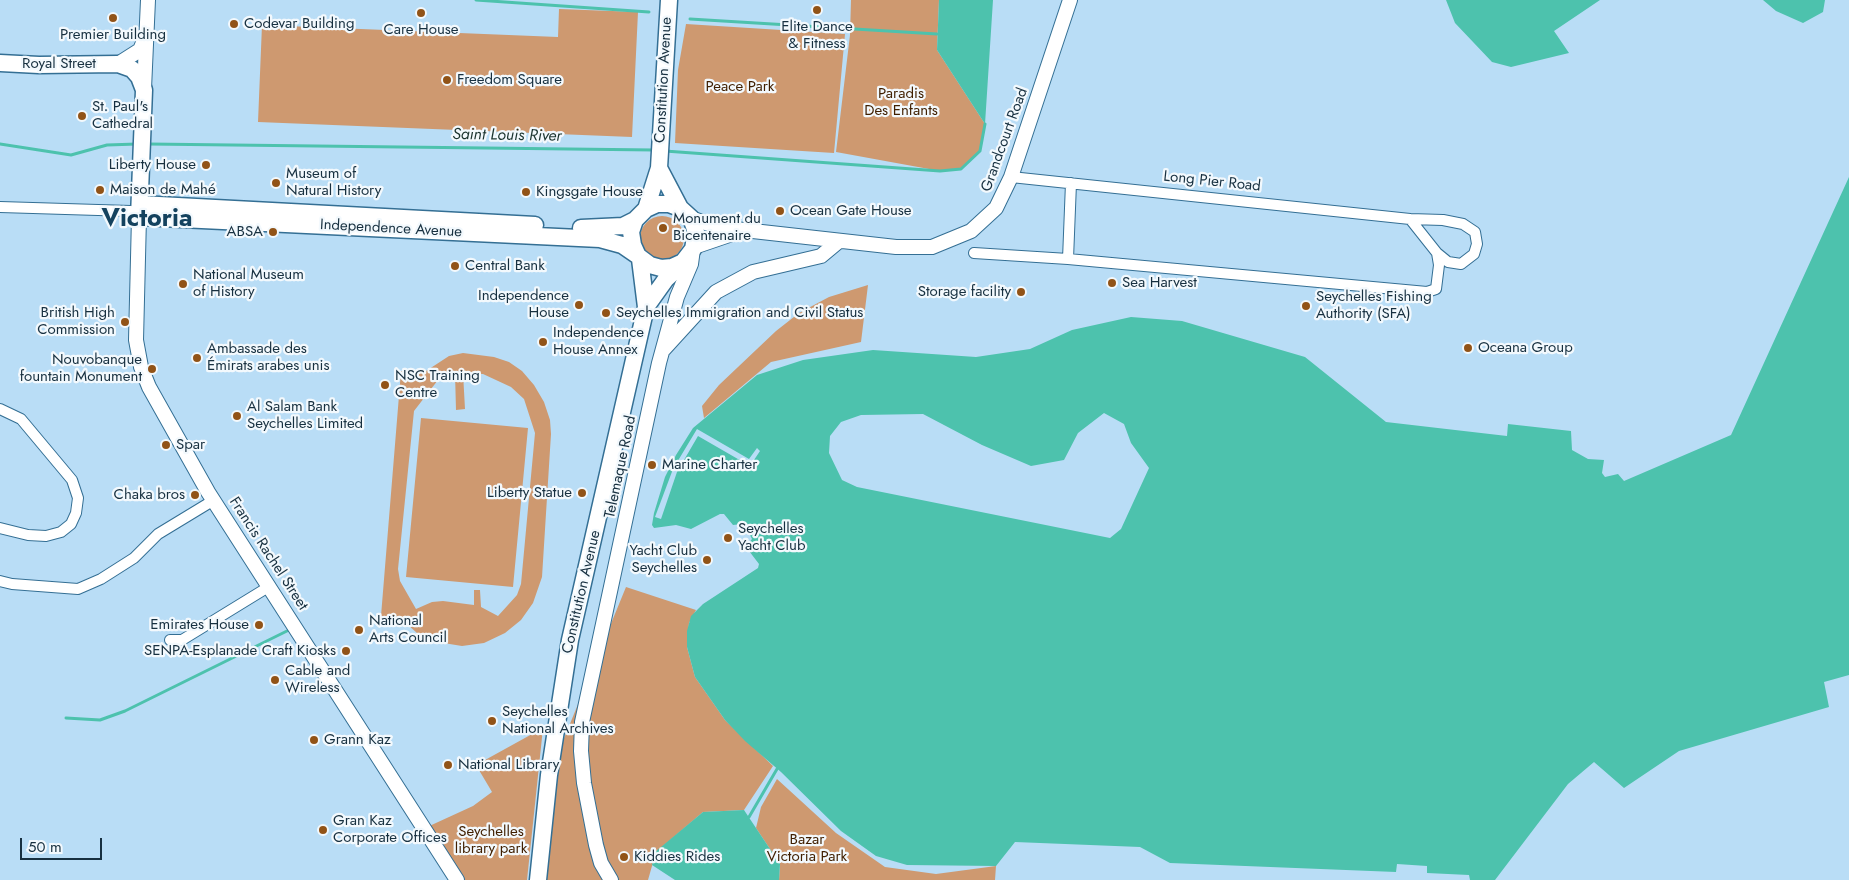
<!DOCTYPE html>
<html>
<head>
<meta charset="utf-8">
<style>
  body { margin:0 }
  #map { position:relative; width:1849px; height:880px; overflow:hidden; background:#b9ddf6; font-family:Jost,sans-serif }
  canvas { display:block }
  .scale { position:absolute; left:20px; top:838px; width:82px; height:22px; box-sizing:border-box; border:2px solid #173040; border-top:0; padding-left:6px; font-size:15px; line-height:18px; white-space:nowrap; color:#173040; -webkit-text-stroke:4px #f3f9fd; paint-order:stroke }
</style>
</head>
<body>
<div id="map">
<canvas width="1849" height="880"></canvas>
<div class="scale">50 m</div>
</div>
<script>
const ctx = document.querySelector('canvas').getContext('2d');
ctx.lineJoin = 'round';
function fillPath(path, color) { ctx.fillStyle = color; ctx.fill(path, 'evenodd'); }
const poly = rows => new Path2D(rows.map(r => 'M' + r).join(''));
function stroke(path, color, width, dash) { ctx.strokeStyle = color; ctx.lineWidth = width; ctx.lineCap = dash ? 'butt' : 'round'; ctx.setLineDash(dash || []); ctx.stroke(path); }
function drawText(font, color, halo, rows, align = 'center') {
  ctx.font = font + ' Jost,sans-serif'; ctx.lineWidth = 4.5; ctx.setLineDash([]); ctx.textBaseline = 'middle'; ctx.strokeStyle = halo; ctx.fillStyle = color; for (const [text, x, y, turn = 0] of rows) {
    ctx.save(); ctx.translate(x, y); ctx.rotate((+turn || 0) * Math.PI / 180); ctx.textAlign = isNaN(turn) ? turn : align; if (halo) ctx.strokeText(text, 0, 0); ctx.fillText(text, 0, 0); ctx.restore();
  }
}
fillPath(poly([
  [851,0,939,0,937,50,985,124,980,151,961,169,940,171,836,152,850,35],
  [559,9,638,12,632,137,258,122,262,25,558,37],
  [686,24,845,34,834,153,675,143,678,70],
  '640 238a22 22 0 1 1 44 0a22 22 0 1 1-44 0Z',
  [868,285,861,342,771,362,704,418,702,406,719,385,776,331,799,313,829,297],
  [463,353,494,357,509,362,522,371,534,385,544,402,550,420,551,434,542,577,533,603,521,620,505,633,484,643,462,646,431,641,417,633,399,617,381,616,401,371,423,373,449,356],
  [455,373,456,410,465,409,463,373,483,374,511,387,524,399,535,433,521,584,517,595,498,616,481,607,480,590,474,590,474,605,443,601,432,602,416,609,400,581,398,569,414,411,438,380],
  [421,418,528,428,513,587,406,577],
  [626,587,696,610,689,623,687,647,695,677,725,720,773,766,744,810,703,812,656,852,648,880,538,880,549,775],
  [543,728,527,880,465,880,425,828,473,806,492,792,476,765],
  [777,779,836,833,885,867,936,874,996,866,995,880,779,880,780,864,756,828,761,807]
]), '#ce9970');
fillPath(poly([
  [939,0,993,0,985,124,937,50],
  [1446,0,1600,0,1554,31,1569,53,1511,67,1492,62,1455,23],
  [1763,0,1825,0,1823,12,1803,23,1776,11],
  [1849,177,1849,675,1824,682,1829,707,1679,751,1624,788,1594,762,1568,784,1495,880,1470,880,1469,875,1427,873,1427,866,1397,864,1396,872,1170,863,1140,847,1015,842,996,866,907,865,876,856,841,831,781,772,745,741,725,720,695,677,687,647,687,631,691,616,703,604,758,568,759,564,746,547,752,539,746,527,742,524,733,525,724,514,720,514,691,529,676,525,654,528,652,525,654,513,665,477,676,455,693,428,757,375,803,360,873,350,976,357,1030,349,1072,330,1131,317,1182,321,1305,357,1386,422,1507,436,1508,424,1571,431,1572,450,1588,459,1604,460,1602,473,1605,477,1618,474,1624,481,1731,435],
  [1104,413,1124,424,1131,443,1149,468,1121,529,1110,538,857,487,842,480,829,453,830,436,841,422,861,415,923,414,982,445,1031,466,1064,460,1078,433],
  [744,810,780,864,779,880,675,880,652,865,655,852,703,812]
]), '#4dc2ad');
fillPath(poly([
  [697,429,749,459,757,448,760,451,750,466,698,436,677,472,661,519,655,517,673,469]
]), '#b9ddf6');
stroke(poly([
  [476,0,649,12],
  [690,19,937,34],
  [0,144,71,155,107,145,137,144],
  [148,144,654,150],
  [665,151,940,171,961,169,980,151,985,124],
  [66,718,100,720,125,711,291,629],
  [749,817,777,769]
]), '#4dc2ad', 3);
const street = poly([
  [1011,177,1410,219,1443,220,1463,224,1475,232,1477,244,1474,254,1461,264,1448,262,1437,253,1410,219],
  [1071,183,1068,259,1427,292,1436,289,1439,265,1437,253],
  [0,207,131,211],
  [974,253,1068,259],
  [0,409,21,419,72,480,78,498,76,513,71,524,61,532,46,536,28,535,0,528],
  [0,581,12,584,78,589,101,579,134,558,158,534,214,500],
  [170,640,182,640,270,586]
]);
const secondary = poly([
  [118,64,140,50,145,38],
  [144,89,148,0],
  [139,217,136,340,141,367,149,387,208,492,457,880],
  [691,218,717,227,896,247,932,247,971,231,996,208,1011,177,1070,0],
  [694,247,738,232],
  [664,349,716,292,753,272,821,256,839,241],
  [611,880,601,863,596,845,584,783,581,751,582,722,659,363,677,297,691,264,693,249]
]);
const primary = poly([
  [0,63,39,65,118,64,132,69,139,77,144,90,139,217,600,239,622,245,638,256],
  [659,168,680,208],
  [140,204,535,225],
  [646,209,659,168,669,0],
  [581,228,623,226,635,220],
  [646,307,666,279,678,268,683,262,693,249,696,232,691,218,680,208,669,204,657,204,646,209,635,220,631,232,633,245,638,256,650,265,661,268,672,267,683,262],
  [538,880,549,775,570,640,646,307,640,259]
]);
stroke(street, '#346f94', 12);
stroke(secondary, '#346f94', 16);
stroke(primary, '#346f94', 19);
stroke(street, '#fff', 10);
stroke(secondary, '#fff', 14);
stroke(primary, '#fff', 16);
for (const [x, y, r, color] of [
  [817,10,5,"#915317"],
  [421,13,5,"#915317"],
  [113,18,5,"#915317"],
  [234,24,5,"#915317"],
  [447,80,5,"#915317"],
  [82,116,5,"#915317"],
  [206,165,5,"#915317"],
  [276,183,5,"#915317"],
  [100,190,5,"#915317"],
  [526,192,5,"#915317"],
  [780,211,5,"#915317"],
  [663,228,5,"#915317"],
  [273,232,5,"#915317"],
  [455,266,5,"#915317"],
  [1112,283,5,"#915317"],
  [183,284,5,"#915317"],
  [1021,292,5,"#915317"],
  [579,305,5,"#915317"],
  [1306,306,5,"#915317"],
  [606,313,5,"#915317"],
  [125,322,5,"#915317"],
  [543,342,5,"#915317"],
  [1468,348,5,"#915317"],
  [197,358,5,"#915317"],
  [152,369,5,"#915317"],
  [385,385,5,"#915317"],
  [237,416,5,"#915317"],
  [166,445,5,"#915317"],
  [652,465,5,"#915317"],
  [582,493,5,"#915317"],
  [195,495,5,"#915317"],
  [728,538,5,"#915317"],
  [707,560,5,"#915317"],
  [259,625,5,"#915317"],
  [359,630,5,"#915317"],
  [346,651,5,"#915317"],
  [275,680,5,"#915317"],
  [492,721,5,"#915317"],
  [314,740,5,"#915317"],
  [448,765,5,"#915317"],
  [323,830,5,"#915317"],
  [624,857,5,"#915317"]
]) { const dot = new Path2D(); dot.arc(x, y, r, 0, 2 * Math.PI); ctx.fillStyle = color; ctx.fill(dot); stroke(dot, '#f3f9fd', 2); }
drawText('15px', '#173040', '#f3f9fd', [
  ["Codevar Building",244,24],
  ["Elite Dance",817,27,"center"],
  ["& Fitness",817,44,"center"],
  ["Care House",421,30,"center"],
  ["Premier Building",113,35,"center"],
  ["Freedom Square",457,80],
  ["St. Paul's",92,107],
  ["Cathedral",92,124],
  ["Liberty House",196,165,"right"],
  ["Museum of",286,174],
  ["Natural History",286,191],
  ["Maison de Mahé",110,190],
  ["Kingsgate House",536,192],
  ["Ocean Gate House",790,211],
  ["Monument du",673,219],
  ["Bicentenaire",673,236],
  ["ABSA",263,232,"right"],
  ["Central Bank",465,266],
  ["National Museum",193,275],
  ["of History",193,292],
  ["Sea Harvest",1122,283],
  ["Storage facility",1011,292,"right"],
  ["Independence",569,296,"right"],
  ["House",569,313,"right"],
  ["Seychelles Fishing",1316,297],
  ["Authority (SFA)",1316,314],
  ["British High",115,313,"right"],
  ["Commission",115,330,"right"],
  ["Seychelles Immigration and Civil Status",616,313],
  ["Independence",553,333],
  ["House Annex",553,350],
  ["Oceana Group",1478,348],
  ["Ambassade des",207,349],
  ["Émirats arabes unis",207,366],
  ["Nouvobanque",142,360,"right"],
  ["fountain Monument",142,377,"right"],
  ["NSC Training",395,376],
  ["Centre",395,393],
  ["Al Salam Bank",247,407],
  ["Seychelles Limited",247,424],
  ["Spar",176,445],
  ["Marine Charter",662,465],
  ["Liberty Statue",572,493,"right"],
  ["Chaka bros",185,495,"right"],
  ["Seychelles",738,529],
  ["Yacht Club",738,546],
  ["Yacht Club",697,551,"right"],
  ["Seychelles",697,568,"right"],
  ["National",369,621],
  ["Arts Council",369,638],
  ["Emirates House",249,625,"right"],
  ["SENPA-Esplanade Craft Kiosks",336,651,"right"],
  ["Cable and",285,671],
  ["Wireless",285,688],
  ["Seychelles",502,712],
  ["National Archives",502,729],
  ["Grann Kaz",324,740],
  ["National Library",458,765],
  ["Gran Kaz",333,821],
  ["Corporate Offices",333,838],
  ["Kiddies Rides",634,857]
], 'left');
drawText('15px', '#173040', '#f3f9fd', [
  ["Royal Street",59,64],
  ["Constitution Avenue",664,80,-87],
  ["Grandcourt Road",1005,140,-70],
  ["Long Pier Road",1212,182,6],
  ["Independence Avenue",391,229,3],
  ["Telemaque Road",621,467,-78],
  ["Francis Rachel Street",268,554,57],
  ["Constitution Avenue",582,592,-77]
]);
drawText('15px', '#401f00', '#f3f9fd', [
  ["Peace Park",740,87],
  ["Paradis",901,94],
  ["Des Enfants",901,111],
  ["Seychelles",491,832],
  ["library park",491,849],
  ["Bazar",807,840],
  ["Victoria Park",807,857]
]);
drawText('italic 16px', '#1b342f', '#f3f9fd', [
  ["Saint Louis River",507,136,1]
]);
drawText('bold 25px', '#14425e', '#f3f9fd', [
  ["Victoria",147,220]
]);
</script>
</body>
</html>
